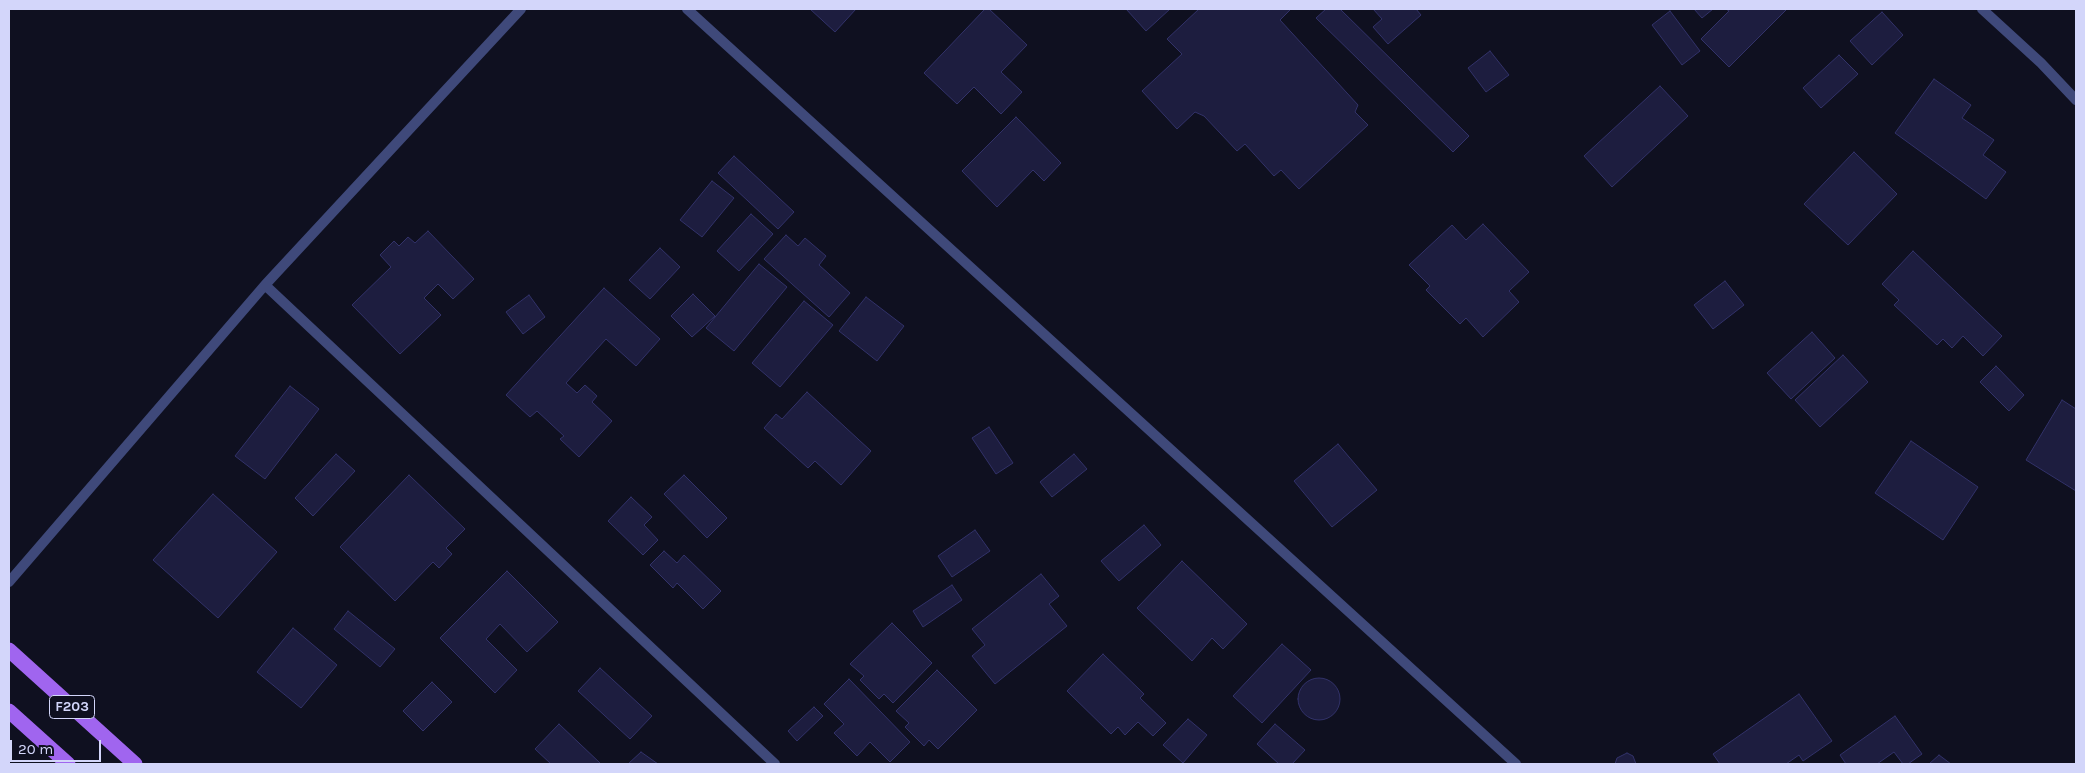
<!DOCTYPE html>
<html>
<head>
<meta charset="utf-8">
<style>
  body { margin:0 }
  #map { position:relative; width:2085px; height:773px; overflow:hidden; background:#0f1020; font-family:Karla,sans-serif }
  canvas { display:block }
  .frame { position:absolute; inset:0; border:10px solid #d3d6fa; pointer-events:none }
  .scale { position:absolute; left:10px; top:740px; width:91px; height:22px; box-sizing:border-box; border:2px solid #d3d6fa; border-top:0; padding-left:6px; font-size:15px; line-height:18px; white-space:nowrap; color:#d3d6fa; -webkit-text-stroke:4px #0f1020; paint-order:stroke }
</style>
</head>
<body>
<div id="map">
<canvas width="2085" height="773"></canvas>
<div class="frame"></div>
<div class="scale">20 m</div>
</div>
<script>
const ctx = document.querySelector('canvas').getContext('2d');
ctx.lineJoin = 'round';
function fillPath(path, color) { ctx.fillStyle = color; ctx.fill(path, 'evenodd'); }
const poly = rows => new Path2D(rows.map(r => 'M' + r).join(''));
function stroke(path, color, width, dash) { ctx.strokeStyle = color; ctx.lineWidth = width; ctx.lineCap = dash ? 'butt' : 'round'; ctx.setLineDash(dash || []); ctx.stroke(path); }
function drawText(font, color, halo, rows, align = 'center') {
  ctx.font = font + ' Karla,sans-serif'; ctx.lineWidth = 5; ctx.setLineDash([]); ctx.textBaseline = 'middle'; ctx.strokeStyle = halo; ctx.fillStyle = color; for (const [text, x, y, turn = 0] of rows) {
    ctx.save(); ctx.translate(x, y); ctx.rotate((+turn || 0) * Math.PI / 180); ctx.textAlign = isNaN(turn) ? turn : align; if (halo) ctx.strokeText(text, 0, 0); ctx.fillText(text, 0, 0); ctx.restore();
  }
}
const building = poly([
  [810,9,856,9,835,32,810,9],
  [985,9,989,9,1027,45,1001,72,1022,92,1001,114,974,87,957,104,924,73,985,9],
  [1126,9,1170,9,1146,31,1126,9],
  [1199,9,1291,9,1280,20,1358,105,1355,112,1368,125,1299,189,1281,170,1274,176,1245,144,1237,151,1204,116,1195,112,1177,129,1142,91,1182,54,1167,39,1199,9],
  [1326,9,1340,9,1469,136,1453,152,1316,18,1326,9],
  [1373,9,1416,9,1421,15,1388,44,1373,27,1382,19,1373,9],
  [1694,9,1713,9,1702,18,1694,9],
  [1726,9,1787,9,1729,67,1701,39,1729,11,1726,9],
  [1670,11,1700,51,1682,65,1652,25,1670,11],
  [1882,12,1903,35,1872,65,1850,41,1882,12],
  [1490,51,1509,75,1486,92,1468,68,1490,51],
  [1839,55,1858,74,1821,108,1803,88,1839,55],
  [1934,79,1971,105,1962,118,1994,140,1983,155,2006,172,1986,199,1895,133,1934,79],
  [1660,86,1688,116,1612,187,1584,156,1660,86],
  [1016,117,1061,163,1044,181,1033,170,997,207,962,171,1016,117],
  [1854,152,1897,194,1848,245,1804,204,1854,152],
  [734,156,794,212,778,229,718,173,734,156],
  [712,181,734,198,702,237,680,220,712,181],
  [751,214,773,234,739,271,717,251,751,214],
  [1483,224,1529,272,1509,291,1519,302,1483,337,1466,318,1460,324,1426,290,1430,286,1409,265,1452,225,1466,240,1483,224],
  [428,231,474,279,453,299,438,284,424,298,441,315,400,354,352,305,391,267,380,255,394,241,399,246,408,237,415,243,428,231],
  [786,235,798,246,805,238,826,256,819,265,850,293,829,317,764,259,786,235],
  [660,248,680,267,650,299,629,280,660,248],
  [1913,251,2002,336,1983,356,1963,336,1952,348,1943,339,1937,345,1894,305,1899,300,1882,284,1913,251],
  [759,264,787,287,734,351,706,328,759,264],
  [1725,281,1744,305,1713,329,1694,305,1725,281],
  [604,288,660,339,636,366,606,339,566,383,577,393,585,385,597,396,592,402,612,421,579,457,560,439,564,436,537,411,530,417,506,395,604,288],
  [693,294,715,316,692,337,671,316,693,294],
  [529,295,545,317,523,334,506,312,529,295],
  [866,297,904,326,877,361,839,331,866,297],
  [804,301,833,325,780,387,752,363,804,301],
  [1812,332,1835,358,1791,399,1767,373,1812,332],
  [1843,355,1868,382,1820,427,1795,400,1843,355],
  [1996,366,2024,395,2009,411,1980,382,1996,366],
  [290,386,319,409,265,479,235,456,290,386],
  [807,392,871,451,841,485,815,461,808,468,764,428,776,414,782,419,807,392],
  [2062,400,2076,409,2076,491,2026,460,2062,400],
  [989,427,1013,463,996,474,972,438,989,427],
  [1911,441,1978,487,1943,540,1875,493,1911,441],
  [1338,444,1377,490,1332,527,1294,481,1338,444],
  [336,454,355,471,313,516,295,498,336,454],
  [1074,454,1087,469,1052,497,1040,482,1074,454],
  [409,475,465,529,446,548,452,554,439,568,433,562,395,601,340,547,409,475],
  [684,475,727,518,707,538,664,494,684,475],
  [213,494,277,552,218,618,153,560,213,494],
  [631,497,652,517,644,525,658,540,643,555,608,521,631,497],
  [1144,525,1161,545,1119,581,1101,561,1144,525],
  [975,530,990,551,952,577,938,556,975,530],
  [664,551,677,563,684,555,721,591,703,609,677,583,673,588,650,565,664,551],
  [1182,561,1247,624,1223,649,1212,638,1192,661,1137,608,1182,561],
  [507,571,558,622,527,652,500,624,486,639,517,670,495,693,440,638,507,571],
  [1041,574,1059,596,1049,604,1067,626,995,684,972,656,985,645,972,629,1041,574],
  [952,585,962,600,923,627,913,611,952,585],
  [348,611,395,649,380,667,334,629,348,611],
  [892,623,932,663,893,703,884,694,879,699,860,680,864,676,850,664,892,623],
  [293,628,337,665,301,708,257,672,293,628],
  [1282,644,1311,670,1262,723,1233,696,1282,644],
  [1103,654,1144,694,1140,698,1166,723,1153,736,1138,722,1125,735,1118,727,1111,734,1067,691,1103,654],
  [600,668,652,716,630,739,578,691,600,668],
  [937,670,977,710,938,749,929,740,924,746,905,727,909,723,896,711,937,670],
  '1298 699a21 21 0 1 1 42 0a21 21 0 1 1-42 0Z',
  [849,679,910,742,890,762,870,742,857,756,834,733,844,724,824,704,849,679],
  [432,682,452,702,423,731,403,711,432,682],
  [1799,694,1832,741,1803,761,1799,755,1786,764,1720,764,1713,754,1799,694],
  [814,707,823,716,797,741,788,731,814,707],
  [1895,716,1922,754,1908,764,1903,764,1894,752,1877,764,1846,764,1840,755,1895,716],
  [1188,719,1207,735,1183,763,1163,745,1188,719],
  [559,724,600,763,599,764,551,764,535,749,559,724],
  [1275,724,1305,750,1292,764,1279,764,1257,744,1275,724],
  [641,752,658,764,628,764,641,752],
  [1627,753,1633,756,1636,764,1615,764,1617,758,1627,753],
  [1939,755,1951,764,1929,764,1939,755]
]);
fillPath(building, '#1d1d3f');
stroke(building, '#323269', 1);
stroke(poly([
  [687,9,1516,764],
  [1982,9,2041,63,2076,100],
  [265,285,775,764],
  [9,582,265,285,521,9]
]), '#3f497a', 10);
stroke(poly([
  [9,650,135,764],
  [9,711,68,764]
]), '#a065ef', 15);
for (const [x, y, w] of [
  [72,707,45]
]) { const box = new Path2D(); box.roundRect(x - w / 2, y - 11.5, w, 23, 4); ctx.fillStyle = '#0f1020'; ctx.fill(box); stroke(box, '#d3d6fa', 1); }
drawText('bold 14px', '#d3d6fa', null, [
  ["F203",72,707]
]);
</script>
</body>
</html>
